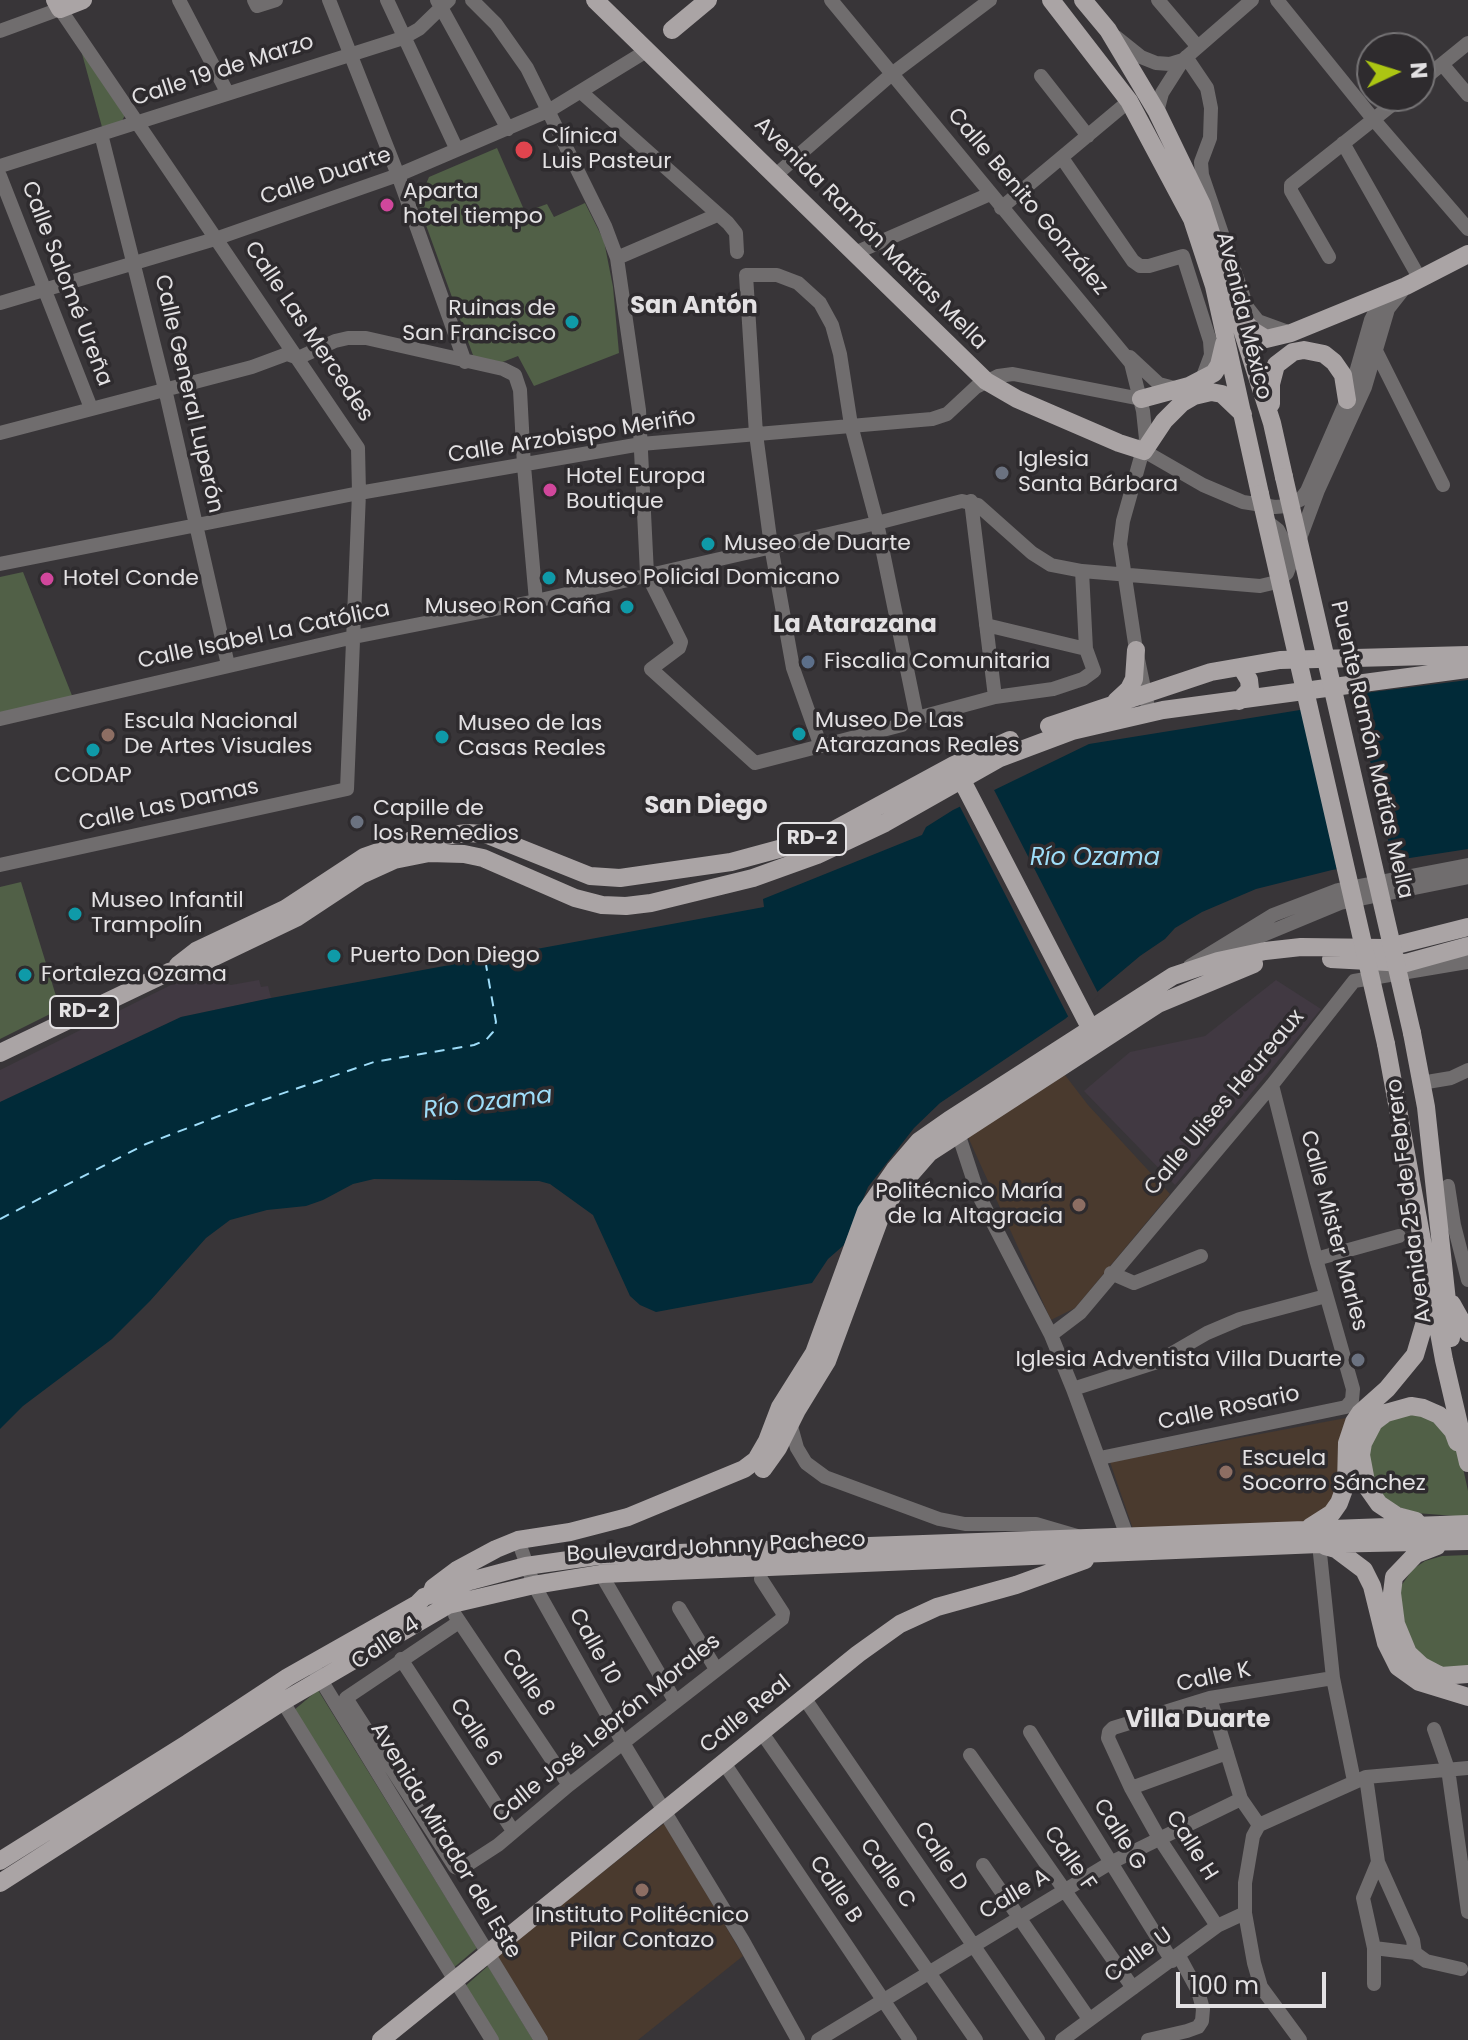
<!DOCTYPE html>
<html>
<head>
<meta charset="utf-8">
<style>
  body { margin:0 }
  #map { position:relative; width:1468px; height:2040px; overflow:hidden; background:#383538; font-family:Poppins,sans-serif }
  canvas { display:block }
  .north { position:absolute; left:1356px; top:32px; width:80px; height:80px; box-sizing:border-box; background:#2e2b2e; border:2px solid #767476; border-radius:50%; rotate:86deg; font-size:22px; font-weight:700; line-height:32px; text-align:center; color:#e3e1e3 }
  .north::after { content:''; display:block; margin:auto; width:28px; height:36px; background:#acc613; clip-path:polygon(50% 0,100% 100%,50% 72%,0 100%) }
  .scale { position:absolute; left:1176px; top:1972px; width:150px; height:36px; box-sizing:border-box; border:4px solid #e3e1e3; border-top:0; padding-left:10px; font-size:24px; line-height:28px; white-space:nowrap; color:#e3e1e3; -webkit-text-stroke:6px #2e2b2e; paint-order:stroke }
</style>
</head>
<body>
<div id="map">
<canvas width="1468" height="2040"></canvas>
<div class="north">N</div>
<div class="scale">100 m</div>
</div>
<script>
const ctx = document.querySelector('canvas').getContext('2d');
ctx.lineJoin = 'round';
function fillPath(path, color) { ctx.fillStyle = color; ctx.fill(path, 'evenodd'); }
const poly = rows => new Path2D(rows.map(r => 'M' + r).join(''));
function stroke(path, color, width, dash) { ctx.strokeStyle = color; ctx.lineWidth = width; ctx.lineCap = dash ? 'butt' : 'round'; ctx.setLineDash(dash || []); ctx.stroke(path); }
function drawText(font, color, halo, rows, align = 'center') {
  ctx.font = font + ' Poppins,sans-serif'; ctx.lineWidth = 7; ctx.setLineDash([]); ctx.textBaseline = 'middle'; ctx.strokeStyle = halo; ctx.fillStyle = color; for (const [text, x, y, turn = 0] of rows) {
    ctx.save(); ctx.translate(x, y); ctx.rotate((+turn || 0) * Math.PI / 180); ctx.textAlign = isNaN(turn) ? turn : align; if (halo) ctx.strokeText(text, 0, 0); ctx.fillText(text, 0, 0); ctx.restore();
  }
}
fillPath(poly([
  [193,974,231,985,259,980,261,987,268,986,271,998,181,1017,0,1102,0,1070],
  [1276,980,1321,1009,1175,1185,1084,1091,1130,1052,1205,1036]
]), '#413942');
fillPath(poly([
  [1065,1075,1088,1105,1170,1194,1075,1308,1051,1320,968,1137],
  [1346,1418,1340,1483,1330,1509,1293,1528,1133,1529,1110,1462],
  [665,1823,743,1956,638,2040,544,2040,494,1958]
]), '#4a3a2e');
fillPath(poly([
  [81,50,125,115,122,121,102,127],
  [497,148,525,212,547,204,554,217,585,203,604,241,613,287,619,353,534,386,518,356,500,363,474,358,418,203,429,177],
  [23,572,73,698,0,715,0,577],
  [21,882,60,1009,0,1039,0,887],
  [1412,1413,1424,1414,1451,1433,1463,1468,1468,1491,1468,1517,1416,1513,1384,1502,1367,1474,1371,1440,1381,1427,1396,1417],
  [1468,1555,1468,1667,1441,1669,1422,1661,1399,1624,1401,1586,1413,1569,1425,1561,1442,1556],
  [318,1690,477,1948,451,1970,294,1710],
  [488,1966,533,2040,497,2040,463,1988]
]), '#516047');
fillPath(poly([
  [1468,680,1468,849,1332,870,1256,889,1202,912,1175,928,1165,939,1140,956,1065,1019,940,1103,914,1128,868,1187,844,1245,828,1259,812,1283,656,1312,640,1305,630,1296,593,1215,550,1184,539,1181,374,1179,353,1184,323,1200,306,1206,267,1210,230,1220,206,1238,150,1301,112,1339,23,1406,0,1429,0,1102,181,1017,271,998,764,907,763,899,922,835,926,827,953,810,1089,744,1300,710,1357,694]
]), '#012a38');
fillPath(poly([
  [1354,690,1394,866,1338,874,1301,706],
  [992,786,1099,995,1070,1020,958,803]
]), '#383538');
stroke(poly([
  [0,1219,146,1144,240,1108,374,1062,474,1045,486,1040,493,1032,496,1022,485,959]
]), '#9eddf9', 2, [10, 8]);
stroke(poly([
  [179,0,227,92],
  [254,0,257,6,276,0],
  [329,0,398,175,465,362],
  [387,0,457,150],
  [437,0,508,129],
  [472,0,496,24,527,68,605,226,617,258,639,410,647,574,681,642,679,648,651,669,755,763,902,725],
  [831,0,1131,363,1143,411,1146,439,1123,521,1120,544,1136,650,1149,712],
  [1158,0,1198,47],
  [1277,0,1374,120,1468,229],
  [0,31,60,9,358,448,359,493,347,789,0,865],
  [1116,37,1141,57,1156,63,1170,64,1183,60],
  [1186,57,1207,88,1211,108,1210,138,1201,162,1202,175,1247,307,1258,321,1291,333],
  [1442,64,1468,95],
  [1041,76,1088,136],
  [1420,82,1468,43],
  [581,92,728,223,736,233,737,252],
  [1157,112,1162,93,1183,60,1252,0],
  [101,134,165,389,228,665],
  [1343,143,1420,279],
  [1062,158,1133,261,1140,266,1149,266,1183,256,1210,341,1211,355,1202,379],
  [0,166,403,38,419,29,449,0],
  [777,174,893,73,990,0],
  [0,176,91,408],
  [1001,208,1129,101],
  [855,253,990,194],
  [1329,257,1291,191,1291,185,1403,96],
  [617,258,717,215],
  [0,303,215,239,398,175,550,110,648,50],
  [1375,349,1443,485],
  [1130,357,1159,384,1178,389],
  [0,433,252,367,287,354,298,358,335,341,348,338,366,338,503,369,515,375,520,390,524,466,536,601],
  [1144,451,1203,485,1243,502,1275,507,1287,506,1300,500,1307,491,1351,390,1371,320,1383,296],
  [971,501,995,697],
  [1264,519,1278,530,1289,551,1288,565],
  [0,564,359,493,641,444,932,419,947,414,976,387,998,376,1013,374,1141,399],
  [1082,571,1086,649],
  [0,719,354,637,536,601,877,523,962,501,978,505,1032,553,1051,565,1082,571,1260,586,1277,582,1287,573,1318,490,1365,387,1388,309,1403,290],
  [820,744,793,668,771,546,756,434,746,275,777,275,798,283,820,303,832,325,840,354,851,425,877,523,917,718,995,697,1053,689,1083,679,1094,671,1086,649,986,625],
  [1228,956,1258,937,1340,903,1468,877],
  [1190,966,1273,915,1338,890,1468,865],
  [1421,1083,1451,1078,1468,1070],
  [958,1133,978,1194,1051,1335,1073,1389,1130,1544],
  [1448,1186,1454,1225,1468,1280],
  [1316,1259,1399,1236],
  [1111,1273,1134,1283,1201,1256],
  [1051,1335,1080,1313,1272,1085,1354,981,1468,962],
  [1073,1389,1157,1362,1207,1333,1240,1319,1326,1296],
  [790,1423,797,1448,806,1463,825,1477,939,1519,965,1524,1036,1524,1077,1536],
  [1100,1458,1346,1407,1352,1400,1353,1389,1316,1259,1272,1085],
  [518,1540,534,1585,623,1743,743,1941,798,2040],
  [1319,1544,1333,1678,1354,1781],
  [601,1574,675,1701],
  [679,1608,716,1669],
  [455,1615,569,1785],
  [459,1622,346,1698,455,1867,461,1869,498,1845,569,1785,782,1619,783,1613,761,1579],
  [401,1659,513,1831],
  [316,1672,541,2040],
  [278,1694,492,2040],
  [1210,1698,1241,1799,1259,1825],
  [805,1699,1038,2040],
  [1434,1729,1448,1769,1468,1912],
  [1030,1732,1172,1961],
  [762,1733,976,2040],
  [970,1755,1133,1988],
  [724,1763,910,2040],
  [1366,1777,1378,1862,1413,1940,1415,1953,1374,1948],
  [1131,1788,1227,1753],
  [1259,1825,1253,1836,1245,1883,1245,1913,1254,1963,1261,1987,1300,2040],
  [1259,1825,1366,1777,1468,1768],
  [983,1865,1089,2019],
  [1217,1926,1159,1838,1131,1788,1108,1738,1109,1732,1113,1728,1210,1698,1333,1678],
  [1415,1953,1426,1961,1461,1969],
  [1374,1984,1374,1948,1363,1898,1378,1862],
  [818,2040,1110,1863,1241,1799],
  [1062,2040,1217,1926,1245,1913],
  [1148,2040,1187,2031,1198,2027,1202,2021,1203,2009,1198,1991,1179,1956]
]), '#706d6e', 14);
stroke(poly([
  [55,0,60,9,83,0],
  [595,0,986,381,1017,399,1119,443,1144,451,1164,421,1182,403,1194,396,1211,392,1222,394,1243,414],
  [1051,0,1129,101,1192,219,1214,286,1260,494],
  [1083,0,1108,30,1157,112,1202,205,1272,423,1284,477],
  [672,30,708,0],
  [1242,319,1253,331,1266,339,1291,333,1406,286,1468,254],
  [1141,399,1189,386,1214,373,1219,365,1224,344],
  [1271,404,1271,384,1276,365,1293,352,1304,350,1324,354,1334,362,1343,375,1347,400],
  [1116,701,1129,689,1134,679,1136,650],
  [1239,701,1250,689,1249,680,1241,667],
  [1049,726,1211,672,1280,660,1468,655],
  [957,771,1096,1039],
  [1331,959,1406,963,1468,946],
  [178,965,196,951,285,909,364,857,412,840,467,833,485,834,590,876,620,878,731,862,801,843,836,829,954,765,1010,740],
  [1412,1033,1426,1107,1451,1338],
  [1386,1044,1444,1360,1468,1463],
  [0,1053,169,972,202,963,296,918,361,875,394,860,429,853,464,854,483,858,575,898,602,905,626,906,651,903,753,878,817,855,885,823,1000,758,1072,731,1163,710,1468,669],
  [1452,1304,1468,1333],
  [763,1469,778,1448,797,1410,827,1361,880,1218,894,1193,929,1153,1158,1004,1254,964],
  [1416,1521,1397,1516,1379,1504,1367,1487,1361,1455,1363,1443,1374,1422,1386,1413,1411,1406,1423,1408,1439,1415,1453,1431,1457,1442],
  [1310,1527,1332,1513,1339,1503,1346,1484,1347,1443,1354,1422,1360,1413,1387,1389,1415,1355,1426,1318,1425,1304],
  [1325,1546,1336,1549,1364,1570,1372,1586,1386,1643,1398,1667,1419,1682,1468,1697],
  [1437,1546,1416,1554,1394,1577,1392,1593,1396,1624,1408,1653,1422,1666,1441,1676,1468,1674],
  [433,1588,457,1570,496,1549,518,1540,570,1532,628,1517,744,1469,756,1460,767,1441,780,1407,814,1353,866,1211,895,1169,919,1141,949,1120,1173,976,1218,961,1265,951,1301,947,1385,948,1468,927],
  [0,1861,188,1743,288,1677,417,1604,424,1597,470,1581,526,1566,597,1556,1468,1524],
  [0,1883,282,1702,448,1605,534,1585,601,1574,1319,1544,1468,1541],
  [381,2040,858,1654,900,1624,937,1607,1016,1585,1085,1560]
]), '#aaa4a5', 18);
stroke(poly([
  [1284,477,1412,1033],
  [1260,494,1386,1044]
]), '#aaa4a5', 18);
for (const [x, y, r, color] of [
  [524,150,10,"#e0444e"],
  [387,205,8,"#d1479c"],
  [572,322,8,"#0f9aa8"],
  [1002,473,8,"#6b7280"],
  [550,490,8,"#d1479c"],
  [708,544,8,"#0f9aa8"],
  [549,578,8,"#0f9aa8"],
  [47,579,8,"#d1479c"],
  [627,607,8,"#0f9aa8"],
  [808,662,8,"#5c6f8a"],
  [799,734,8,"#0f9aa8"],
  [108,735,8,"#8d6e63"],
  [442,737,8,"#0f9aa8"],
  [93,750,8,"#0f9aa8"],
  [357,822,8,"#6b7280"],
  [75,914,8,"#0f9aa8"],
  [334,956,8,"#0f9aa8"],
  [25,975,8,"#0f9aa8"],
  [1079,1205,8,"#8d6e63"],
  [1358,1360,8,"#6b7280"],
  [1226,1472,8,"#8d6e63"],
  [642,1890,8,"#8d6e63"]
]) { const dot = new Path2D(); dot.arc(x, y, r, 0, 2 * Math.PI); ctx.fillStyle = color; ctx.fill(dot); stroke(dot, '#2e2b2e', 3); }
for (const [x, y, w] of [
  [812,839,68],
  [84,1012,68]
]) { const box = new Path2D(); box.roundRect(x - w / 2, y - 16, w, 32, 6); ctx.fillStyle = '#2e2b2e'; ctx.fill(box); stroke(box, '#e3e1e3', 2); }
drawText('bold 20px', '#e3e1e3', null, [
  ["RD-2",812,839],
  ["RD-2",84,1012]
]);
drawText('22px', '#e3e1e3', '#2e2b2e', [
  ["Calle 19 de Marzo",223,71,-18],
  ["Calle Duarte",326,177,-19],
  ["Calle Benito González",1027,202,50],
  ["Avenida Ramón Matías Mella",870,234,45],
  ["Calle Salomé Ureña",66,284,69],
  ["Avenida México",1243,316,76],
  ["Calle Las Mercedes",308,332,56],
  ["Calle General Luperón",188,394,77],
  ["Calle Arzobispo Meriño",572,437,-9],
  ["Calle Isabel La Católica",264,636,-12],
  ["Puente Ramón Matías Mella",1371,750,77],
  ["Calle Las Damas",169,806,-12],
  ["Calle Ulises Heureaux",1225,1103,-50],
  ["Avenida 25 de Febrero",1410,1201,-97],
  ["Calle Mister Marles",1333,1231,75],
  ["Calle Rosario",1229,1409,-12],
  ["Boulevard Johnny Pacheco",716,1548,-3],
  ["Calle 4",386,1644,-34],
  ["Calle 10",594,1647,61],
  ["Calle K",1214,1678,-12],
  ["Calle 8",527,1683,56],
  ["Calle Real",746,1715,-39],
  ["Calle José Lebrón Morales",607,1729,-39],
  ["Calle 6",475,1733,57],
  ["Calle G",1119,1835,58],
  ["Avenida Mirador del Este",445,1841,59],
  ["Calle H",1191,1846,58],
  ["Calle D",940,1857,56],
  ["Calle F",1069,1859,55],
  ["Calle C",887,1874,55],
  ["Calle B",835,1890,56],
  ["Calle A",1015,1895,-31],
  ["Calle U",1139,1956,-36]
]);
drawText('22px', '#e3e1e3', '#2e2b2e', [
  ["Clínica",542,137],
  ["Luis Pasteur",542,162],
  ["Aparta",403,192],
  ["hotel tiempo",403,217],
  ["Ruinas de",556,309,"right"],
  ["San Francisco",556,334,"right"],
  ["Iglesia",1018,460],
  ["Santa Bárbara",1018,485],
  ["Hotel Europa",566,477],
  ["Boutique",566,502],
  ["Museo de Duarte",724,544],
  ["Museo Policial Domicano",565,578],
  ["Hotel Conde",63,579],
  ["Museo Ron Caña",611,607,"right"],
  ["Fiscalia Comunitaria",824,662],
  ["Museo De Las",815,721],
  ["Atarazanas Reales",815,746],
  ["Escula Nacional",124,722],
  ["De Artes Visuales",124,747],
  ["Museo de las",458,724],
  ["Casas Reales",458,749],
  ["CODAP",93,776,"center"],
  ["Capille de",373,809],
  ["los Remedios",373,834],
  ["Museo Infantil",91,901],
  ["Trampolín",91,926],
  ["Puerto Don Diego",350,956],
  ["Fortaleza Ozama",41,975],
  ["Politécnico María",1063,1192,"right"],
  ["de la Altagracia",1063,1217,"right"],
  ["Iglesia Adventista Villa Duarte",1342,1360,"right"],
  ["Escuela",1242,1459],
  ["Socorro Sánchez",1242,1484],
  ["Instituto Politécnico",642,1916,"center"],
  ["Pilar Contazo",642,1941,"center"]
], 'left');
drawText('bold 24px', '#e3e1e3', '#2e2b2e', [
  ["San Antón",694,307],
  ["La Atarazana",855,626],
  ["San Diego",706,807],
  ["Villa Duarte",1198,1721]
]);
drawText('italic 24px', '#9eddf9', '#2e2b2e', [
  ["Río Ozama",1095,859],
  ["Río Ozama",488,1104,-7]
]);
</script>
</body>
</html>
